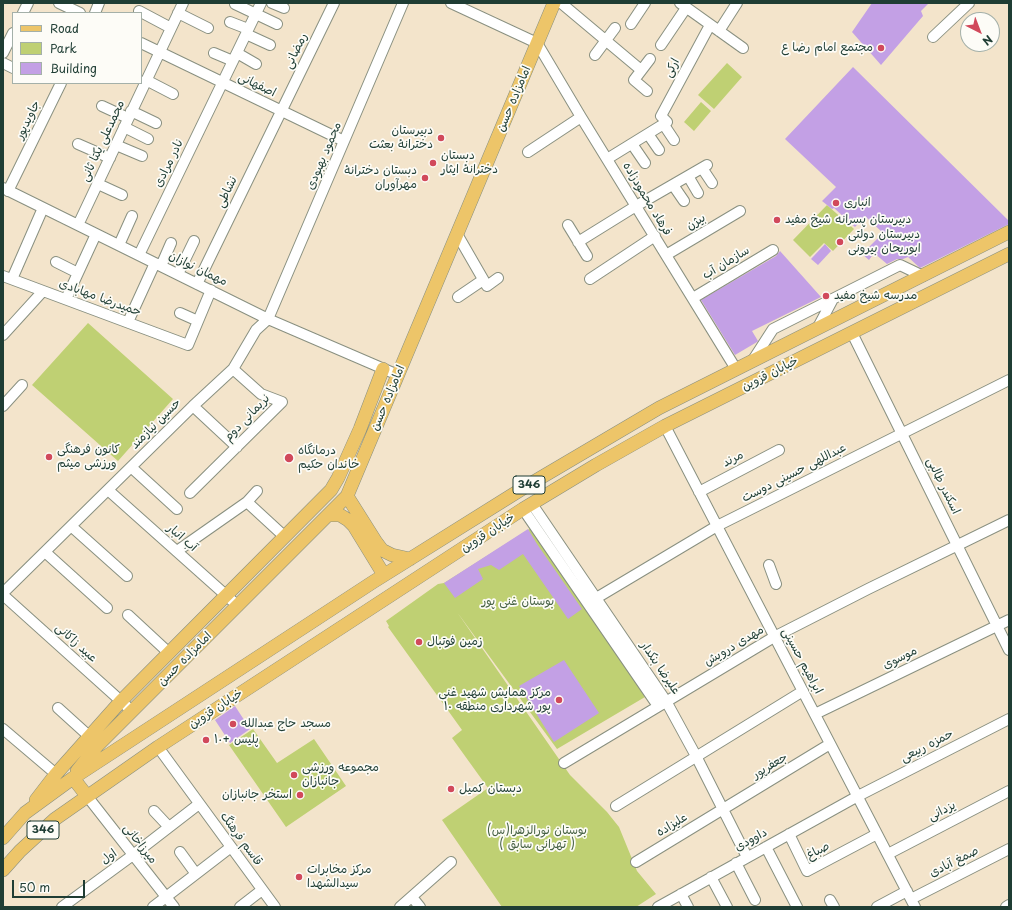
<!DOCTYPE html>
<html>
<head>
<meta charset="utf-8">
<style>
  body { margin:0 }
  #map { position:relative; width:1012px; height:910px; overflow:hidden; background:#f3e4cb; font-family:"Playpen Sans",sans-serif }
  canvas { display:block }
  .frame { position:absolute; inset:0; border:4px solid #1f3d34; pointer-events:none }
  .legend { position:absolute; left:12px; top:12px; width:130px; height:72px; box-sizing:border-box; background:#fdfcf7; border:1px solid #a4b0a9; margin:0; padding:5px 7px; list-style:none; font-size:12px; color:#1f3d34 }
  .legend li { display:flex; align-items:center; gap:8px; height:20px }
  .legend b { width:20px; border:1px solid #a4b0a9 }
  .north { position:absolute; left:960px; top:12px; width:40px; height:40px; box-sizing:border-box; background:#fdfcf7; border:1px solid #a4b0a9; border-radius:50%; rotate:138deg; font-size:11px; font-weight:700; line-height:16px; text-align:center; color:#1f3d34 }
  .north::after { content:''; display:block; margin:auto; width:14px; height:18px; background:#d1495b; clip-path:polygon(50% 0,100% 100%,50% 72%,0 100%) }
  .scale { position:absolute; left:12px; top:880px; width:73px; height:18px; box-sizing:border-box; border:2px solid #1f3d34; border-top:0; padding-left:5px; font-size:12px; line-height:14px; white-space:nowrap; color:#1f3d34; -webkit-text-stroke:3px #fdfcf7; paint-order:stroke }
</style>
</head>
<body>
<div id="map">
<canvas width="1012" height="910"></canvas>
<div class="frame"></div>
<ul class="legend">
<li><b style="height:5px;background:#edc569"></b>Road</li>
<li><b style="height:11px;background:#bfd073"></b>Park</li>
<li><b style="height:11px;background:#c3a0e5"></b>Building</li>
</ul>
<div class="north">N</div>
<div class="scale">50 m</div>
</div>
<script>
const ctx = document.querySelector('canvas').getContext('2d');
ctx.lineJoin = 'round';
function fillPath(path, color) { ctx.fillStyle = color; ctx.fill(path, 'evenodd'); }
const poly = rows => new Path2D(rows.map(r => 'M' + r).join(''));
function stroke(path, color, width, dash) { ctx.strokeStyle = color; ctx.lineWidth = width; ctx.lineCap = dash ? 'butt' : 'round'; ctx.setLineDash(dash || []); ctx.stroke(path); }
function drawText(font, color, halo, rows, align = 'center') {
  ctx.font = font + ' "Playpen Sans","Playpen Sans Arabic",sans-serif'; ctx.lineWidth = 3.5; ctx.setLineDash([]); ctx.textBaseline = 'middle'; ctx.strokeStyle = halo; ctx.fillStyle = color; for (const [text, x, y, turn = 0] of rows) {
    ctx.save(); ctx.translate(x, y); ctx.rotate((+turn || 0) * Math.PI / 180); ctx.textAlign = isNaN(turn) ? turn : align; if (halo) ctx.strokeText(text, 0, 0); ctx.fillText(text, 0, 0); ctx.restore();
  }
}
fillPath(poly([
  [727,63,742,77,714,109,698,95],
  [701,102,711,111,694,131,684,122],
  [827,205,854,229,833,251,824,243,810,257,793,240],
  [88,323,173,399,118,461,32,385],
  [534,526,645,697,557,749,457,612,570,775,607,812,619,827,637,871,656,894,636,907,502,907,442,820,488,788,452,738,462,730,388,627,389,626,386,621,438,584,444,583],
  [253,729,277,763,314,739,346,786,286,827,229,745]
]), '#bfd073');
fillPath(poly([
  [872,3,929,3,921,11,923,16,881,65,852,32],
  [853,67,1009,221,1009,224,920,268,908,257,903,259,897,259,887,264,874,253,869,260,862,254,883,233,865,216,855,227,834,208,832,209,822,201,836,187,785,139],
  [825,244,831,251,818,265,811,259],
  [780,251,821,297,752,331,758,341,757,342,735,355,701,300,776,256],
  [528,529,537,544,582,609,568,619,523,554,499,570,491,565,478,569,483,579,455,598,444,583],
  [564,660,599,713,554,742,519,686],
  [235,706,250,729,230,743,215,720]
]), '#c3a0e5');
const minor = poly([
  [59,3,80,13],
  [272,3,284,8],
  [451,3,537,43,581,117,736,369],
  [561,3,641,70],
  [680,3,743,48],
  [235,4,277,24],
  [139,11,171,28],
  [23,13,28,3],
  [95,13,99,3],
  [178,13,208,28],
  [230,22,248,29],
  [631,24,645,3],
  [719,31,737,3],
  [246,34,270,45],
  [933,37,969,3],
  [141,43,344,141],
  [661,45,686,8],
  [3,53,13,33],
  [214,53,233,61],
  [237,53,256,64],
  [595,55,615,28],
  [3,63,13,68],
  [146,80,173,94],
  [647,91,634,80,650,59],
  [102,106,128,118],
  [131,111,156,123],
  [664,125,674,140],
  [124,127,148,139],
  [648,134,659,150],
  [78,144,110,158],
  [632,144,645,163],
  [116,145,142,156],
  [528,152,581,117],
  [607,159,667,122,661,116,710,25],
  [702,168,712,183],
  [688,176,698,193],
  [98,184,122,195],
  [673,185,684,201],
  [3,188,268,319,398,375],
  [8,191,61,83],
  [78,225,183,3],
  [568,225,587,256],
  [457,234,487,286,498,278],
  [578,242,636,206,707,165],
  [119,245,132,216],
  [139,255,261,3],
  [666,255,740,211],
  [56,262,78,273],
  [161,266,171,243],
  [178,274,194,241],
  [3,276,188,345,211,290],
  [12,279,43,208],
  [590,279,655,236],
  [197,284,334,3],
  [458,297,483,280],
  [693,298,773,250],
  [66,299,96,234],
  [180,313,198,321],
  [128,322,155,263],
  [817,329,833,299],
  [852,333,1009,650],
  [3,335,43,291],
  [753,360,773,329,900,265,923,276],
  [3,406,22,385],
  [193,406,237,447],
  [665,426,915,907],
  [131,467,177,509],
  [108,490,238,606],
  [699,492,779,450],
  [190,493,282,402,261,394,233,369],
  [247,502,285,537],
  [532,504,666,701,696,756,747,857],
  [523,509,658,706],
  [71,526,127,576],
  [177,551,247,502,257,491],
  [45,552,107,608],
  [769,565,776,584],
  [3,593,193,406,233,369,256,330,268,319,403,3],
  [3,595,132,711],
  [588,603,717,526,1009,380],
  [128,615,169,653],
  [58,708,90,737],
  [815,714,1009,620],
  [3,729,56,774],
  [158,747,275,907],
  [564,763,774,637,868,589,1009,520],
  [87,796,174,907],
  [616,806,803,691],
  [154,811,169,827],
  [789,834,807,871,877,834],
  [766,847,797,907],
  [180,852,196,874],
  [888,854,1009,791],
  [636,862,830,744],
  [736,863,755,900],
  [711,877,727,907],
  [681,894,688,907],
  [412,897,420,907],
  [911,899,1009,849],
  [830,900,834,907],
  [62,907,133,855,199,804],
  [153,907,231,847],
  [240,907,262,890],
  [400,907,451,862],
  [658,907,858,796,1009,719],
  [877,907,907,891],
  [1006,907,1009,905]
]);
const major = poly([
  [347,496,376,542,382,550,392,555,410,559],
  [328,515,340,515,348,520,354,526,384,575],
  [77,771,97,746,347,496,554,3],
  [73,778,87,796],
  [36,800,56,774,121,701,331,490,338,478,360,429,383,369],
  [3,838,25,813,73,778,373,582,525,487,659,408,1009,232],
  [3,870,20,851,55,819,158,747,523,509,596,465,665,426,1009,254]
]);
stroke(minor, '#899080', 12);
stroke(major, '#899080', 14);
stroke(minor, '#fff', 10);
stroke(major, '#edc569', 13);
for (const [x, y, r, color] of [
  [881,48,4,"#d1495b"],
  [441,138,4,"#d1495b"],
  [433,163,4,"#d1495b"],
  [425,178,4,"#d1495b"],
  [836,203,4,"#d1495b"],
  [777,220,4,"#d1495b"],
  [840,242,4,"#d1495b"],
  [826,296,4,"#d1495b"],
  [49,457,4,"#d1495b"],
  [289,458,5,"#d1495b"],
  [419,642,4,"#d1495b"],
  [559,700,4,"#d1495b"],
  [233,724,4,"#d1495b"],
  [206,740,4,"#d1495b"],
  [294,775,4,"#d1495b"],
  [451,789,4,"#d1495b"],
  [300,795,4,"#d1495b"],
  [299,877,4,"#d1495b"]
]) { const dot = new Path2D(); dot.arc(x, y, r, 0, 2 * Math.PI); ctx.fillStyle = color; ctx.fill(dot); stroke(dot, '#fdfcf7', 1.5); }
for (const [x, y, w] of [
  [529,485,32],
  [43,830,32]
]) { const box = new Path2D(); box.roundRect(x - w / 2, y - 9, w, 18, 3); ctx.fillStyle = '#fdfcf7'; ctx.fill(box); stroke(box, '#1f3d34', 1); }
drawText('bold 11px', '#1f3d34', null, [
  ["346",529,485],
  ["346",43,830]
]);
drawText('12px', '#1f3d34', '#fdfcf7', [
  ["مجتمع امام رضا ع",873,48,"right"],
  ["دبیرستان",433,131,"right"],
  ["دخترانهٔ بعثت",433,145,"right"],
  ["دبستان",441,156],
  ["دخترانهٔ ایثار",441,170],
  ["دبستان دخترانهٔ",417,171,"right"],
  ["مهرآوران",417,185,"right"],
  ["انباری",844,203],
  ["دبیرستان پسرانه شیخ مفید",785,220],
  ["دبیرستان دولتی",848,235],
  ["ابوریحان بیرونی",848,249],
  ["مدرسه شیخ مفید",834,296],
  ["کانون فرهنگی",57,450],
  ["ورزشی میثم",57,464],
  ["درمانگاه",298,451],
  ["خاندان حکیم",298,465],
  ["زمین فوتبال",427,642],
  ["مرکز همایش شهید غنی",551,693,"right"],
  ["پور شهرداری منطقه ۱۰",551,707,"right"],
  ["مسجد حاج عبدالله",241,724],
  ["پلیس +۱۰",214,740],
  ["مجموعه ورزشی",302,768],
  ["جانبازان",302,782],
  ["دبستان کمیل",459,789],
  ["استخر جانبازان",292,795,"right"],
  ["مرکز مخابرات",307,870],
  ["سیدالشهدا",307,884]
], 'left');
drawText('12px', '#1f3d34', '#fdfcf7', [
  ["رمضانی",296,51,-64],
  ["ارکی",672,68,-62],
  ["اصفهانی",257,85,26],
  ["امامزاده حسن",514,99,-67],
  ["جاویدپور",28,120,-64],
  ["محمدعلی یکتا ثانی",103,141,-65],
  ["محمود بهبودی",324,156,-67],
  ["نادر مرادی",169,163,-64],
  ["نشاطی",227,192,-64],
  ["فرهاد محمودزاده",647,199,59],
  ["بیژن",696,222,-31],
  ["سازمان آب",726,263,-31],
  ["مهمان نوازان",198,269,26],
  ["حمیدرضا مهابادی",100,298,20],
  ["خیابان قزوین",770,374,-27],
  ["امامزاده حسن",388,398,-67],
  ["نریمانی دوم",247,418,-46],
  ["حسین نیازمند",156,424,-45],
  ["مرند",733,459,-28],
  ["عبداللهی حسینی دوست",794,473,-27],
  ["اسکندر طالبی",943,486,64],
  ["خیابان قزوین",488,533,-33],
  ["آب انبار",182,538,41],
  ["عبید زاکانی",76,643,42],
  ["مهدی درویش",734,646,-31],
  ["موسوی",900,658,-26],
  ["امامزاده حسن",185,659,-45],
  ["ابراهیم حسینی",802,661,62],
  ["علیرضا بنکدار",660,668,56],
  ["خیابان قزوین",216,709,-33],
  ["حمزه ربیعی",927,746,-27],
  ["جعفرپور",770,766,-31],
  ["یزدانی",942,811,-27],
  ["علیزاده",672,825,-31],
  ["قاسم فرهنگ",241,839,54],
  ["داوودی",751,840,-29],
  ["میرزاخانی",140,844,52],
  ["صباغ",818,851,-28],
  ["اول",109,857,-36],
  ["صمغ آبادی",954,862,-27]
]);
drawText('12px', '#476244', '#fdfcf7', [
  ["بوستان غنی پور",518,602],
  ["بوستان نورالزهرا(س)",537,831],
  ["( تهرانی سابق )",537,845]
]);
</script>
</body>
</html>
